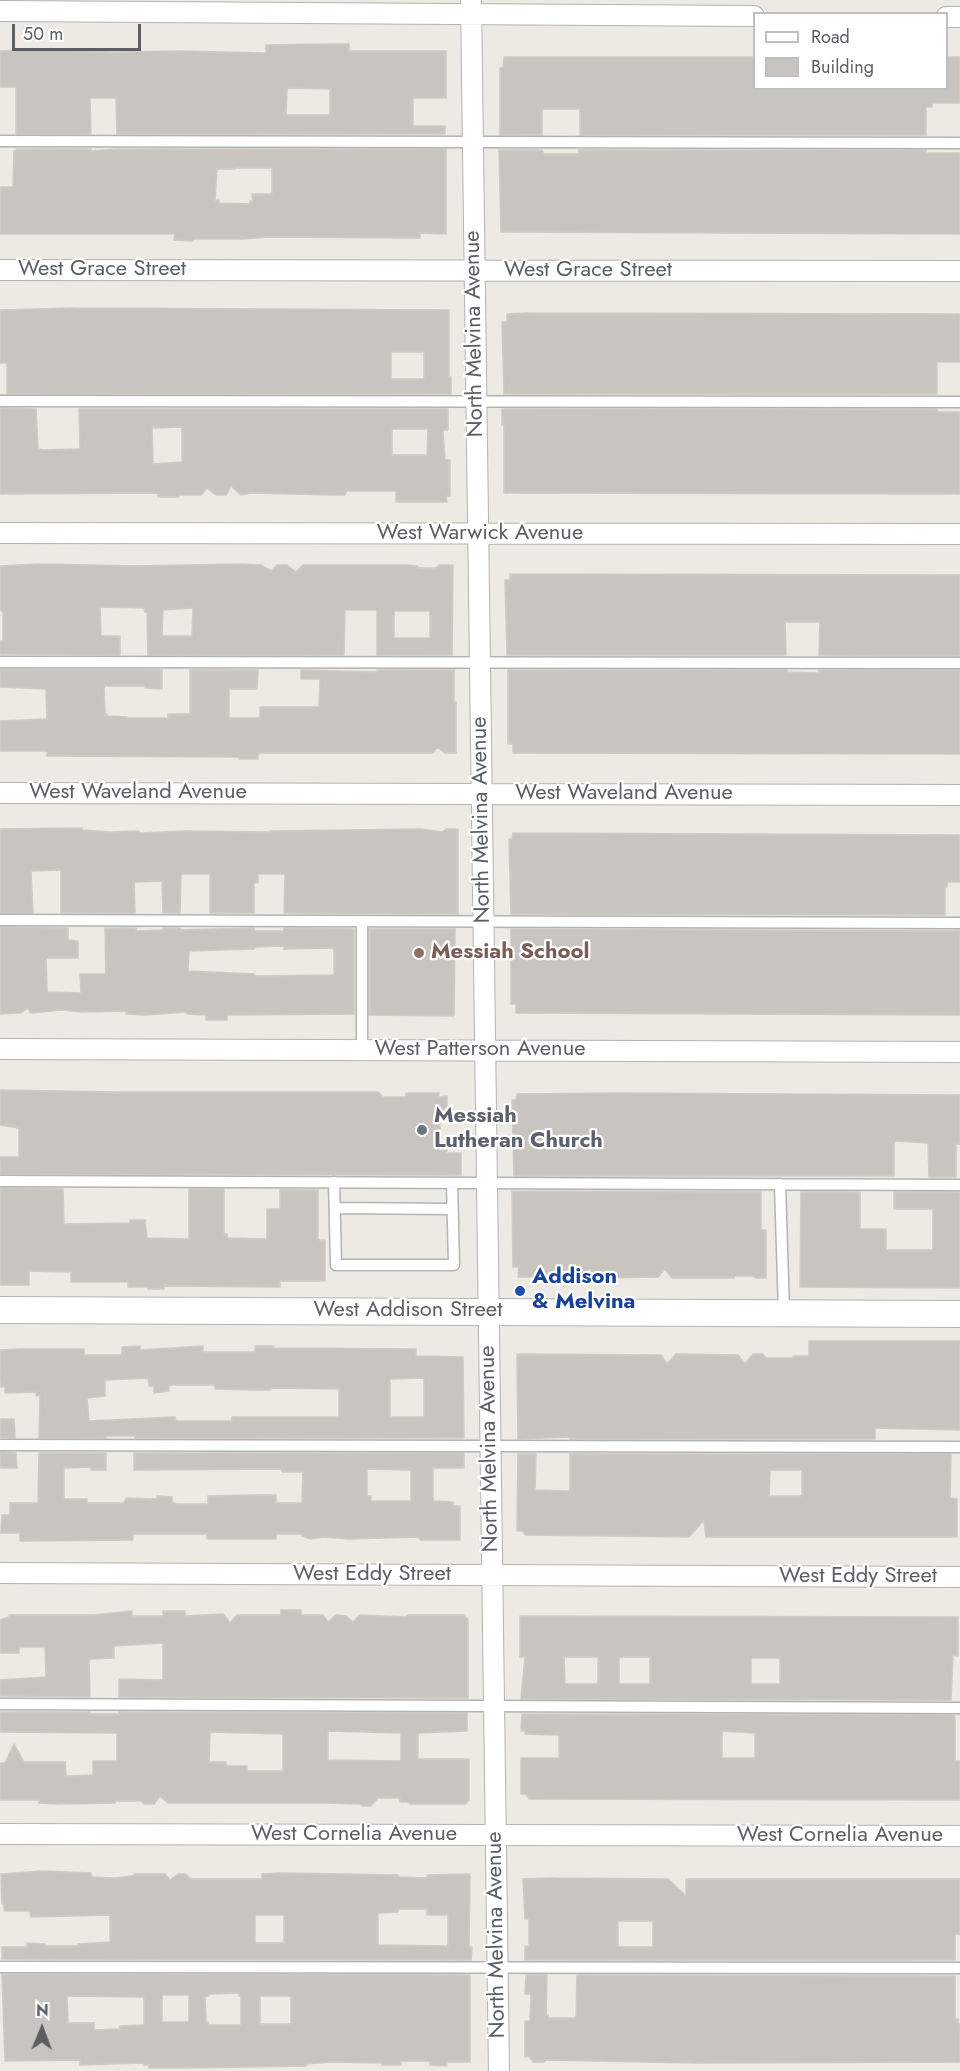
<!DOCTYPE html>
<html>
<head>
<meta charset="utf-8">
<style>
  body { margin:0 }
  #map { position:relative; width:960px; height:2071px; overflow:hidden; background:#ede9e3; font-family:Jost,sans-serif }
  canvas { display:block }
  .legend { position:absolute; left:753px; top:12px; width:195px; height:78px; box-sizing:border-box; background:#fff; border:2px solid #bdbfc1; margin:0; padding:8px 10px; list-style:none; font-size:18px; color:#5b5f63 }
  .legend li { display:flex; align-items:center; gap:12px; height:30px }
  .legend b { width:30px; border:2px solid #bdbfc1 }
  .north { position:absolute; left:12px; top:1999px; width:60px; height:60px; -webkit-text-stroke:4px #fff; paint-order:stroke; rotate:1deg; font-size:16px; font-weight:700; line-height:24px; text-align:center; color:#5b5f63 }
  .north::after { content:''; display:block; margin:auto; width:21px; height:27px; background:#5b5f63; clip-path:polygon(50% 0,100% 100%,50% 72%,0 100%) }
  .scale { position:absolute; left:12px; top:24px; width:129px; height:27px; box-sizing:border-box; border:3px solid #5b5f63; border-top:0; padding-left:8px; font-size:18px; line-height:21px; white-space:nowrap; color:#5b5f63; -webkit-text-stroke:4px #fff; paint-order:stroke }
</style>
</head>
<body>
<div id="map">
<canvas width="960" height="2071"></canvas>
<ul class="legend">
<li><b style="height:8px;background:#fff"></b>Road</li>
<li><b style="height:16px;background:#c8c4c0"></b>Building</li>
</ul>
<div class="north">N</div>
<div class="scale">50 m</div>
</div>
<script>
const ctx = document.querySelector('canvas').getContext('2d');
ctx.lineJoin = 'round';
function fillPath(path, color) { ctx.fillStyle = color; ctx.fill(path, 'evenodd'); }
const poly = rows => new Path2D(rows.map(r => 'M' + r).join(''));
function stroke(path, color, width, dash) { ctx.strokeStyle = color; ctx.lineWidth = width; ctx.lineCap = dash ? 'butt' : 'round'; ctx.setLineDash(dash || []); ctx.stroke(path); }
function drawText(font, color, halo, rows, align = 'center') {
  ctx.font = font + ' Jost,sans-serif'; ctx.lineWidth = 4.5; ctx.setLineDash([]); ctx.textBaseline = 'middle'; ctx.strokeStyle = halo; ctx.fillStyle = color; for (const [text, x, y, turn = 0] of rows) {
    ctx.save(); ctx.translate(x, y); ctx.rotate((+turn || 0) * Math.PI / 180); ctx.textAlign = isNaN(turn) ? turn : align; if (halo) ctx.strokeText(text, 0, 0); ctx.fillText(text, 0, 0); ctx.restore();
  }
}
const building = poly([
  [331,44,349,44,349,51,446,51,446,98,413,98,413,126,445,126,445,134,117,134,116,98,90,98,91,134,16,134,16,87,0,87,0,51,46,49,112,52,180,51,266,53,266,45,331,44],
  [287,88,330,89,330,115,286,115,287,88],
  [504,57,754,57,754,88,946,88,946,57,960,57,960,103,932,103,932,107,926,107,926,135,580,135,580,109,542,109,542,135,500,135,500,68,503,68,504,57],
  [16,149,91,149,91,151,117,149,446,149,446,234,420,233,420,238,268,237,243,239,193,239,193,241,174,240,175,234,0,234,0,187,13,187,14,151,16,151,16,149],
  [235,168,272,168,272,194,252,194,253,201,250,201,250,204,219,203,219,200,215,201,217,169,235,169,235,168],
  [499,150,542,150,544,154,579,154,579,150,926,150,926,153,960,153,960,234,501,232,499,150],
  [75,308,449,310,449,377,451,377,451,394,7,394,7,363,0,363,0,310,75,308],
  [391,352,424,352,424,379,391,379,391,352],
  [529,313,960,314,960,362,937,362,937,394,504,394,502,322,507,322,507,314,529,313],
  [0,408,36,409,38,449,44,450,80,449,79,409,448,409,448,430,443,430,445,460,450,460,450,496,446,496,447,502,396,502,396,491,347,491,345,495,335,495,251,493,241,495,231,486,226,495,216,495,207,488,201,495,179,495,179,497,158,497,158,493,0,494,0,408],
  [182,427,182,462,153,464,152,428,182,427],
  [392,429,428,429,427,455,392,455,392,429],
  [502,409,937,409,938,412,960,412,960,494,504,493,504,425,502,425,502,409],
  [39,564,135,566,241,564,261,565,271,571,277,565,287,565,296,572,303,565,406,565,417,566,419,568,436,568,439,565,453,565,452,655,377,655,377,610,345,610,344,655,148,655,147,612,145,612,144,608,100,607,101,636,120,636,120,655,0,654,0,641,3,641,3,613,0,609,0,566,39,564],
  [193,608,192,636,162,636,163,610,193,608],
  [394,611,430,611,430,638,394,638,394,611],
  [510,574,960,575,960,656,819,655,820,622,785,622,786,655,507,655,505,580,510,580,510,574],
  [0,669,162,670,162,689,145,688,145,686,104,686,105,714,107,714,107,716,127,717,127,718,168,718,168,714,190,714,190,670,258,670,257,689,229,689,229,718,260,718,260,707,319,707,320,679,301,679,301,670,377,672,377,670,454,670,454,702,456,702,456,753,445,753,437,747,433,753,258,753,258,759,239,759,239,757,47,756,47,751,0,751,0,721,47,719,46,689,0,687,0,669],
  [508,670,787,670,787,672,819,673,819,670,960,670,960,754,513,753,513,744,508,744,508,670],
  [82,828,82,830,110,832,138,831,141,833,184,831,270,832,270,831,421,829,442,832,446,829,458,829,458,914,284,913,285,874,258,874,258,883,254,883,254,913,210,913,210,874,181,874,180,913,163,913,162,881,134,882,135,913,61,913,61,870,31,871,33,913,0,913,0,829,82,828],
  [513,833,960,835,960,882,947,882,947,887,945,887,945,915,511,914,509,839,512,839,513,833],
  [0,927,68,928,68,940,78,941,78,958,46,958,47,992,81,993,80,974,106,974,105,928,136,928,136,931,163,930,163,928,180,928,180,930,254,928,254,931,284,931,284,928,354,929,354,1014,227,1015,227,1020,206,1020,206,1015,188,1014,186,1012,146,1015,126,1014,126,1011,81,1012,62,1010,31,1013,28,1008,20,1013,0,1014,0,927],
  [284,946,284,949,334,948,334,975,254,976,254,974,188,971,189,951,254,949,254,947,284,946],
  [369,929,455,929,454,1016,369,1015,369,929],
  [511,929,960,931,960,1015,516,1013,516,1004,511,1004,511,929],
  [0,1090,115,1092,378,1092,383,1097,406,1097,406,1093,439,1093,438,1097,447,1096,447,1110,440,1110,440,1150,447,1150,446,1153,461,1153,461,1175,0,1174,0,1157,19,1157,19,1128,0,1125,0,1090],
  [618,1093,960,1095,960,1144,956,1144,956,1177,929,1177,928,1143,894,1141,894,1176,514,1176,512,1100,516,1100,517,1094,618,1093],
  [0,1188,63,1189,64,1224,130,1223,130,1220,145,1220,147,1238,189,1239,189,1189,224,1189,224,1234,227,1234,227,1238,267,1239,267,1209,280,1209,280,1190,318,1190,318,1240,325,1240,325,1281,280,1281,280,1287,164,1286,164,1289,148,1289,148,1287,128,1287,128,1282,71,1282,71,1272,29,1271,29,1285,0,1285,0,1188],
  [512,1191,761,1192,761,1230,766,1230,766,1278,756,1278,753,1276,735,1276,734,1278,672,1278,665,1269,658,1277,597,1278,589,1268,583,1277,572,1277,566,1269,557,1277,518,1277,519,1267,513,1267,512,1191],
  [801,1192,860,1192,860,1229,886,1229,886,1250,933,1250,933,1209,894,1209,894,1192,960,1192,960,1288,800,1287,801,1192],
  [809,1341,960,1341,960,1430,875,1428,875,1439,570,1439,570,1437,518,1439,517,1354,661,1355,667,1364,676,1354,738,1355,745,1364,753,1354,763,1354,766,1358,793,1358,793,1356,809,1356,809,1341],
  [140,1346,140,1350,203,1346,203,1352,255,1352,255,1346,274,1346,274,1348,416,1349,416,1356,463,1357,464,1438,135,1438,135,1436,106,1436,106,1438,39,1438,40,1395,36,1396,36,1392,5,1393,5,1387,1,1387,0,1350,21,1349,84,1349,84,1355,122,1355,122,1347,140,1346],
  [148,1378,149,1386,154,1386,154,1393,169,1391,169,1385,215,1385,215,1389,255,1390,271,1390,271,1388,339,1389,339,1417,232,1417,232,1421,176,1421,175,1417,89,1421,87,1398,105,1396,105,1380,148,1378],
  [424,1378,424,1417,390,1417,390,1379,424,1378],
  [0,1419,14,1419,15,1438,0,1437,0,1419],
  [0,1452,16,1453,17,1468,0,1468,0,1452],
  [39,1453,106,1453,106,1470,91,1470,91,1467,64,1468,64,1499,87,1499,87,1503,124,1503,126,1498,157,1499,157,1496,172,1497,172,1502,177,1504,208,1504,208,1496,255,1495,276,1495,276,1503,302,1503,303,1472,282,1472,282,1469,134,1470,134,1453,464,1453,464,1468,433,1468,433,1501,453,1502,453,1506,460,1506,460,1540,421,1540,418,1537,349,1539,323,1537,311,1539,302,1536,302,1534,276,1534,276,1539,207,1539,207,1534,133,1534,133,1540,20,1541,20,1533,1,1533,2,1515,10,1515,10,1503,38,1503,39,1453],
  [367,1469,411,1470,411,1501,371,1501,371,1496,367,1496,367,1469],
  [518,1454,536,1454,535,1490,570,1491,570,1454,951,1454,950,1498,957,1499,957,1537,706,1537,704,1520,689,1537,526,1535,522,1531,517,1531,518,1454],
  [770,1470,802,1470,802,1496,769,1496,770,1470],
  [281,1610,301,1610,301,1615,323,1615,328,1622,336,1615,346,1616,353,1622,360,1615,406,1617,408,1615,463,1615,468,1619,468,1698,119,1697,119,1679,163,1680,163,1643,114,1646,114,1658,89,1659,90,1697,0,1696,0,1680,46,1677,45,1647,19,1647,19,1653,0,1653,0,1620,9,1617,9,1615,94,1615,132,1611,132,1616,163,1616,163,1611,185,1611,185,1616,223,1614,230,1623,237,1615,281,1615,281,1610],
  [520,1616,958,1617,958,1656,953,1655,951,1700,521,1699,525,1657,520,1657,520,1616],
  [564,1657,598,1657,598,1684,565,1684,564,1657],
  [621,1657,650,1657,650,1684,619,1684,619,1658,621,1657],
  [751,1658,780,1658,780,1684,751,1684,751,1658],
  [0,1712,90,1712,90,1714,119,1714,119,1712,467,1713,467,1731,418,1733,418,1759,469,1759,469,1800,465,1804,410,1804,407,1802,400,1802,400,1798,378,1798,371,1806,362,1806,360,1804,325,1803,168,1803,160,1796,154,1804,144,1804,141,1801,115,1801,115,1803,56,1804,39,1803,39,1800,0,1800,0,1763,5,1763,14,1744,24,1762,65,1762,66,1776,93,1775,93,1761,117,1761,117,1733,0,1732,0,1712],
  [328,1731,401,1733,401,1759,400,1761,328,1760,328,1731],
  [210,1732,283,1734,283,1771,247,1771,247,1766,226,1766,226,1762,209,1762,210,1732],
  [522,1714,951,1715,955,1716,955,1761,960,1761,960,1800,529,1799,526,1794,521,1794,521,1758,559,1758,559,1735,525,1734,525,1731,521,1731,522,1714],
  [722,1731,755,1733,755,1758,722,1758,722,1731],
  [43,1871,91,1873,92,1877,115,1878,132,1876,135,1874,165,1874,170,1880,178,1874,185,1874,191,1879,262,1879,262,1874,281,1873,398,1875,398,1877,427,1878,427,1875,470,1874,469,1947,472,1947,471,1960,2,1959,2,1947,27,1947,27,1943,45,1944,45,1946,78,1946,78,1944,110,1942,110,1915,31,1917,30,1911,4,1911,4,1904,2,1904,1,1874,43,1871],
  [398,1909,427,1909,427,1915,448,1915,448,1946,378,1945,378,1913,398,1912,398,1909],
  [255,1915,284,1915,284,1943,255,1943,255,1915],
  [555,1878,668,1879,686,1896,686,1879,960,1879,960,1934,955,1934,955,1960,525,1960,525,1946,529,1946,529,1919,525,1919,523,1879,555,1878],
  [618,1921,653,1921,653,1947,618,1947,618,1921],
  [2,1974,470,1975,470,2062,447,2062,447,2066,430,2065,430,2061,401,2061,401,2065,382,2065,382,2063,331,2062,306,2064,306,2066,182,2068,149,2068,149,2065,144,2065,144,2063,80,2065,80,2060,5,2061,2,1974],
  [239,1993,239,1996,241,1996,241,2025,208,2025,208,2022,206,2022,205,1996,209,1996,209,1994,239,1993],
  [162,1995,189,1995,189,2022,162,2022,162,1995],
  [70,1996,144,1997,144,2025,120,2026,120,2029,94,2030,94,2023,68,2023,67,1997,70,1996],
  [260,1996,291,1996,291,2024,260,2024,260,1996],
  [526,1975,547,1975,546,2015,548,2015,548,2018,576,2018,577,1975,955,1976,955,2019,958,2019,958,2024,960,2024,960,2062,696,2063,546,2060,544,2062,533,2062,529,2056,525,2057,525,2021,530,2021,531,1994,525,1994,526,1975]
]);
fillPath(building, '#c8c4c0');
stroke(building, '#d1cac2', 1.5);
const service = poly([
  [0,141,960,143],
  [0,401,960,402],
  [0,662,960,663],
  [0,920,960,923],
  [362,1050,362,922],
  [0,1181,960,1185],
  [334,1182,336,1265,454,1265,452,1183],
  [780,1184,784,1313],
  [335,1208,452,1209],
  [0,1445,960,1447],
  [0,1704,960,1708],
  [0,1967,960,1968]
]);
const minor = poly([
  [471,0,499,2071],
  [0,11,754,16],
  [946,17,960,17],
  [0,270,960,271],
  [0,533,960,534],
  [0,793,960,795],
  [0,1049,960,1052],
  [0,1573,960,1577],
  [0,1834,960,1836]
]);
const tertiary = poly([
  [0,1310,960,1314]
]);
stroke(service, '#b1b4b7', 13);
stroke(minor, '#b1b4b7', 22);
stroke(tertiary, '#b1b4b7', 28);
stroke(service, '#fff', 10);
stroke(minor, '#fff', 20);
stroke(tertiary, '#fff', 26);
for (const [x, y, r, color] of [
  [419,953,6,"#8d6e63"],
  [422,1130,6,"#6b7280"],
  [520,1291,6,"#1a4fb4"]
]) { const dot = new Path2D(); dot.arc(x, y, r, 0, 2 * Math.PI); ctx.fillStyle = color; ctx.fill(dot); stroke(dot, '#fff', 2); }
drawText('22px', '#5b5f63', '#fff', [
  ["West Grace Street",102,270],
  ["West Grace Street",588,271],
  ["North Melvina Avenue",475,334,-91],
  ["West Warwick Avenue",480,534],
  ["West Waveland Avenue",138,793],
  ["West Waveland Avenue",624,794],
  ["North Melvina Avenue",482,820,-91],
  ["West Patterson Avenue",480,1050],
  ["West Addison Street",408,1311],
  ["North Melvina Avenue",490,1449,-91],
  ["West Eddy Street",372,1575],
  ["West Eddy Street",858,1577],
  ["West Cornelia Avenue",354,1835],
  ["West Cornelia Avenue",840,1836],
  ["North Melvina Avenue",497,1935,-91]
]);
drawText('bold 22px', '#785e54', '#fff', [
  ["Messiah School",431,953]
], 'left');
drawText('bold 22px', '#5b616d', '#fff', [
  ["Messiah",434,1117],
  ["Lutheran Church",434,1142]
], 'left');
drawText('bold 22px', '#164399', '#fff', [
  ["Addison",532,1278],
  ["& Melvina",532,1303]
], 'left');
</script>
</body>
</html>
